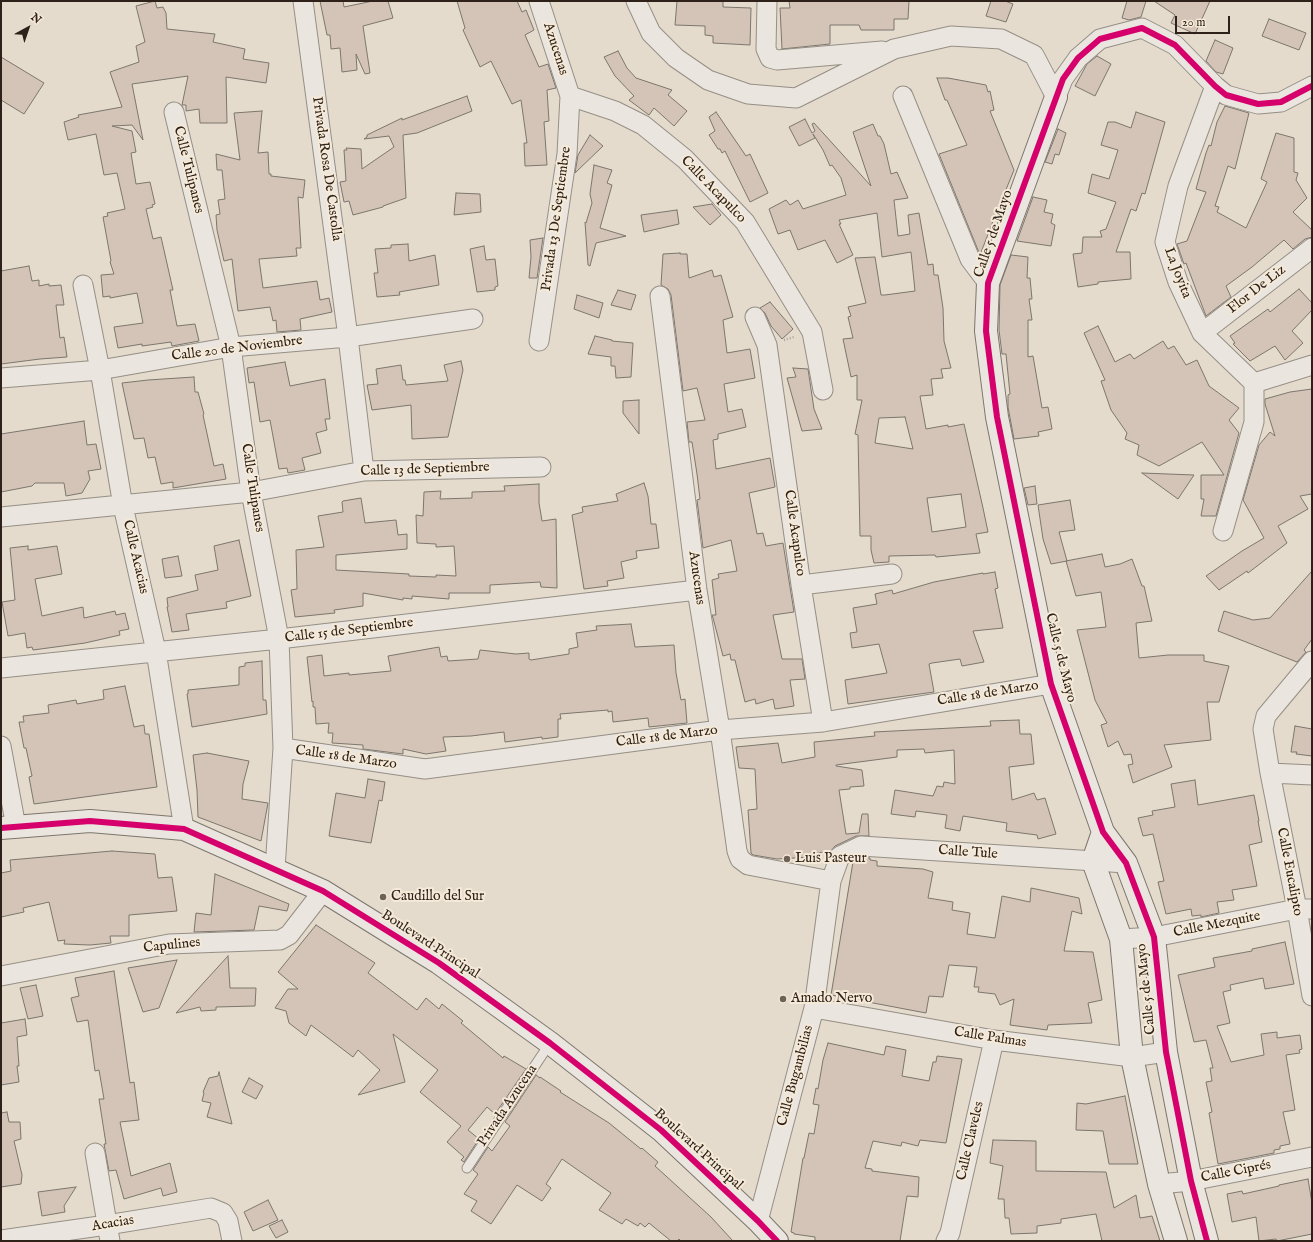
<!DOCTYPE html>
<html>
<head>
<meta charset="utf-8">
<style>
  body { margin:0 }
  #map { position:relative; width:1313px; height:1242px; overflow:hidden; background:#e4dbcc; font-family:"IM FELL English",serif }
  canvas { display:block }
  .frame { position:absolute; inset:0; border:2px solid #2e2119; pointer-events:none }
  .north { position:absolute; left:8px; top:8px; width:40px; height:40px; -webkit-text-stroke:3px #f5e9d7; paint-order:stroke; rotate:40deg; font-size:11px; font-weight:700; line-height:16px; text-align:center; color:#2e2119 }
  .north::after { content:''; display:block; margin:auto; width:14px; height:18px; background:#2e2119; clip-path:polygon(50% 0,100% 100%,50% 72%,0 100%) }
  .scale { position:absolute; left:1175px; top:16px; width:55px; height:18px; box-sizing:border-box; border:2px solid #2e2119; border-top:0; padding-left:5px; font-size:12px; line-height:14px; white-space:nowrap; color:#2e2119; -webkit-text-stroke:3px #f5e9d7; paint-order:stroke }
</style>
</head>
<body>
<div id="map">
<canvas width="1313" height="1242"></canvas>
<div class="frame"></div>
<div class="north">N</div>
<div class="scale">20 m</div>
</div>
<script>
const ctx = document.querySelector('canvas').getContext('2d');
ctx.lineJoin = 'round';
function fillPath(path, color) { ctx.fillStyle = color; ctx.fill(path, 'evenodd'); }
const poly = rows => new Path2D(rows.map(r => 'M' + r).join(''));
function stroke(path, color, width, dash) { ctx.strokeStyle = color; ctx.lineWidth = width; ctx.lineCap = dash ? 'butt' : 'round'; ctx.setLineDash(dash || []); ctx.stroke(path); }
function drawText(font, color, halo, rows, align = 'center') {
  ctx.font = font + ' "IM FELL English",serif'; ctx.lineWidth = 4; ctx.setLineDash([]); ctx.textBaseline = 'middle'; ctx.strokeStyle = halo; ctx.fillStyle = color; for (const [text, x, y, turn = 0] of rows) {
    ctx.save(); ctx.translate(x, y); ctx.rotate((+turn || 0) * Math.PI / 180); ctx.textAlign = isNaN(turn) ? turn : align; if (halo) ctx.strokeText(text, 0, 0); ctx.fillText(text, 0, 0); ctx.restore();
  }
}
const building = poly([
  [155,1,157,8,163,7,166,13,167,29,215,34,213,42,245,49,243,59,269,63,266,83,226,77,227,123,200,123,199,109,186,111,186,105,182,105,188,76,132,84,143,140,132,125,112,126,132,131,136,152,131,153,136,184,150,182,155,204,152,205,153,207,146,209,153,239,161,237,173,290,170,290,177,326,195,324,199,341,172,346,171,342,142,346,142,344,118,348,114,327,143,323,137,293,110,298,110,296,103,297,101,275,114,274,110,262,111,261,103,217,108,216,107,213,125,209,117,173,104,175,96,134,68,140,64,122,79,117,78,115,122,107,110,72,139,62,136,46,145,42,136,6,155,1],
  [320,1,343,1,344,7,373,1,388,1,393,18,363,26,370,73,365,74,356,54,357,70,342,72,340,48,331,49,330,35,327,35,320,1],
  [457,1,517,1,522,12,526,10,534,30,525,35,539,67,548,64,556,88,547,90,549,121,544,122,547,165,525,166,524,143,527,143,521,100,512,104,491,61,480,67,463,30,465,28,457,1],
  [677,1,723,1,723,7,751,8,750,45,713,43,713,36,705,35,705,26,675,25,677,1],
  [789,1,909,1,908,19,894,19,894,30,861,30,859,25,830,25,830,44,782,49,780,8,790,8,789,1],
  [991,1,1005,1,1013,4,1006,22,986,16,991,1],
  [1127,1,1146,1,1141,17,1129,20,1122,18,1127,1],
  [1154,1,1210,1,1195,34,1171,23,1175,15,1154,1],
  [1269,19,1306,33,1299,50,1262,36,1269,19],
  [1215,40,1233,48,1223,74,1216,72,1206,61,1215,40],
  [618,51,627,68,636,78,672,90,668,95,687,111,674,126,654,108,649,115,629,100,634,96,615,76,604,57,618,51],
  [1097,56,1111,64,1095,96,1075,86,1087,64,1097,56],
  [1,57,44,83,24,114,1,100,1,57],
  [937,78,948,78,986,85,988,92,990,91,994,110,990,111,1014,170,1005,192,1008,192,999,217,995,216,980,255,939,154,967,145,947,100,945,100,937,78],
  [467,96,472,111,417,133,403,135,406,198,383,206,383,207,353,215,349,201,344,202,340,182,346,181,344,150,347,150,346,148,361,149,362,169,394,147,389,136,364,139,367,137,367,135,402,118,402,120,467,96],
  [1225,106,1249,113,1235,169,1228,166,1215,206,1219,207,1217,212,1246,228,1267,182,1261,179,1276,133,1294,138,1294,172,1298,173,1296,180,1307,198,1293,212,1312,230,1312,237,1305,239,1293,249,1284,240,1252,267,1226,286,1231,297,1206,316,1186,263,1184,264,1177,244,1187,241,1206,192,1196,189,1206,153,1209,145,1211,146,1217,122,1225,106],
  [262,111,258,153,268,152,269,174,271,174,271,176,305,180,303,198,298,197,301,248,296,248,297,256,259,259,263,288,317,281,320,300,329,298,332,312,300,319,301,330,277,332,276,320,273,321,270,307,238,311,232,259,224,261,217,230,216,215,220,214,218,200,225,199,222,170,217,170,216,154,240,160,234,113,262,111],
  [716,112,746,156,750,154,768,193,750,202,725,151,722,153,720,149,718,149,709,135,715,131,709,117,716,112],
  [1136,112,1165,122,1145,194,1142,193,1136,211,1131,209,1116,252,1130,252,1131,279,1098,282,1098,284,1078,287,1073,254,1082,253,1083,237,1102,237,1100,231,1106,229,1116,202,1088,193,1092,174,1109,179,1118,150,1101,145,1108,122,1115,122,1131,128,1136,112],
  [805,119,812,133,815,131,812,124,814,123,871,186,853,132,873,124,878,136,880,136,884,144,891,174,897,172,908,198,894,200,898,236,910,234,908,215,919,213,928,265,933,264,934,275,938,275,943,308,944,341,951,368,941,369,943,378,931,379,933,395,920,396,926,429,948,425,948,427,964,424,983,508,988,532,976,534,980,553,936,557,935,555,889,556,889,562,874,563,871,550,871,536,860,536,858,435,855,434,862,400,857,400,857,375,851,377,843,339,853,338,848,317,851,316,848,307,866,303,855,258,875,257,881,295,885,295,915,291,911,252,882,257,877,213,839,220,841,224,839,224,853,255,837,263,825,240,798,250,790,230,778,234,769,209,786,200,790,205,798,200,803,209,846,195,841,178,832,165,830,166,823,150,813,134,815,138,799,146,789,127,805,119],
  [905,417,913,449,875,443,879,418,905,417],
  [961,494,966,527,932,532,927,498,961,494],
  [1058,129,1066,133,1059,155,1055,154,1052,164,1045,162,1058,129],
  [590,135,603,146,575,173,578,155,590,135],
  [594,165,612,170,607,183,612,185,600,228,626,236,596,243,590,266,588,265,585,222,586,223,592,203,590,194,594,165],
  [456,193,480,194,481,212,454,215,456,193],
  [1033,197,1047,200,1044,212,1053,214,1051,223,1055,225,1051,246,1017,241,1033,197],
  [712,204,721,215,710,225,693,207,712,204],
  [677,210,679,224,644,232,641,215,677,210],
  [543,238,537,278,529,278,531,257,530,240,543,238],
  [408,244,409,261,435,255,439,285,399,292,400,295,377,297,374,273,378,273,375,249,391,248,391,245,408,244],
  [484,246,486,260,495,259,498,286,495,287,495,290,477,292,470,249,484,246],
  [680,253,680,254,687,254,689,278,712,270,714,277,721,275,733,317,723,320,727,353,750,349,755,378,724,384,728,412,742,409,746,427,718,434,718,439,713,440,716,469,770,458,775,487,749,493,757,534,763,533,766,546,783,543,794,612,773,615,782,659,802,659,805,679,790,680,794,706,775,709,773,699,756,704,755,699,745,702,735,660,731,660,730,654,723,656,713,618,712,615,716,615,712,580,719,578,718,574,737,571,731,540,703,548,697,500,700,499,697,474,692,442,689,442,687,422,705,420,697,388,683,391,671,295,668,289,661,285,663,254,680,253],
  [1011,255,1028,257,1027,278,1030,278,1032,299,1029,299,1032,320,1028,320,1028,357,1033,356,1042,408,1048,407,1052,429,1038,432,1039,436,1014,439,1008,407,1008,395,1010,394,1006,354,1002,354,999,330,1000,285,1011,255],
  [29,266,32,281,39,280,39,286,49,284,49,286,61,285,64,305,56,305,60,338,64,337,67,357,40,359,1,364,1,271,29,266],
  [1299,289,1312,303,1312,310,1292,331,1303,343,1285,360,1275,346,1250,361,1233,344,1235,343,1230,336,1268,309,1270,312,1299,289],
  [618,290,636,295,631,310,611,305,618,290],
  [577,295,603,303,599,318,574,309,577,295],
  [770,302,793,329,782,339,771,326,765,313,760,308,770,302],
  [1098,326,1115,362,1130,354,1134,359,1163,341,1168,349,1174,346,1186,365,1197,360,1209,386,1239,408,1229,420,1239,433,1216,516,1201,516,1204,499,1201,499,1201,475,1224,475,1202,442,1159,466,1137,455,1139,445,1125,439,1127,433,1111,410,1101,381,1105,380,1084,333,1098,326],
  [595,336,612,340,612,341,633,343,631,377,616,378,615,366,611,366,611,357,588,354,595,336],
  [461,361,463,370,448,437,412,439,411,405,372,410,367,385,378,384,376,369,401,365,403,380,405,380,406,385,448,381,444,365,461,361],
  [285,362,290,386,325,379,330,419,325,419,327,430,316,433,321,453,302,458,305,470,288,473,287,468,279,469,270,420,260,422,254,382,249,383,247,368,285,362],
  [793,368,808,369,814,409,822,429,802,431,787,378,796,377,793,368],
  [194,377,195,392,198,392,204,414,203,415,214,466,223,464,226,479,173,488,173,482,161,484,155,457,148,458,144,438,134,439,122,383,148,380,194,377],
  [1312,389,1312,494,1300,496,1308,509,1278,526,1287,543,1248,573,1247,571,1219,590,1206,576,1242,551,1264,538,1243,500,1259,445,1270,432,1275,436,1265,404,1265,399,1290,392,1312,389],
  [639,400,639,434,623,413,623,401,639,400],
  [84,421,87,445,96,444,101,469,88,471,90,479,82,493,66,496,64,483,35,483,32,486,1,492,1,434,84,421],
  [1142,473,1194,475,1178,499,1142,473],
  [644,483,648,496,651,524,656,524,659,548,636,551,637,558,621,562,624,578,607,581,608,586,584,589,572,515,583,512,582,507,618,501,616,494,644,483],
  [539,484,539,503,542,521,556,519,557,588,541,587,540,582,490,585,490,593,449,593,449,599,412,596,412,599,403,598,403,600,363,593,363,606,334,610,335,613,295,617,291,590,297,589,296,550,324,547,318,516,343,512,342,502,343,501,361,498,365,523,396,520,398,535,407,534,407,549,336,555,336,570,409,574,409,576,436,577,436,575,456,576,454,546,436,547,436,544,417,543,416,515,423,516,424,492,441,491,440,499,472,498,472,492,505,491,504,486,539,484],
  [1035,486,1037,504,1028,505,1024,488,1035,486],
  [1070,500,1075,530,1059,532,1067,561,1051,564,1043,539,1038,505,1070,500],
  [239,540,251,596,226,602,227,608,186,614,189,630,172,632,167,607,168,607,167,598,198,590,195,575,218,570,214,546,239,540],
  [28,546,28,550,57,546,62,574,35,579,42,616,83,607,84,618,115,611,116,615,125,613,129,629,119,631,120,635,85,643,33,650,32,647,27,648,25,633,8,636,2,602,15,600,10,548,28,546],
  [1102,554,1105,567,1120,564,1132,559,1142,586,1144,586,1152,621,1136,623,1139,658,1168,655,1204,655,1204,661,1229,666,1219,702,1207,702,1211,740,1164,745,1172,767,1133,783,1128,765,1133,764,1131,754,1124,755,1118,741,1108,747,1101,725,1107,723,1095,700,1077,630,1106,627,1101,592,1076,596,1066,561,1102,554],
  [178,556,182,576,165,578,162,559,178,556],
  [1312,571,1312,639,1304,650,1306,652,1297,662,1218,631,1224,611,1253,620,1270,618,1312,571],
  [995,572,998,588,995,589,1003,628,973,631,984,662,962,666,960,659,932,663,929,664,934,692,848,704,845,680,887,673,879,644,852,648,850,633,857,632,853,608,877,604,875,594,892,590,893,594,934,582,983,573,983,574,995,572],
  [631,624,635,647,674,645,676,673,681,700,685,699,687,723,649,727,648,718,613,722,612,711,608,712,608,710,560,714,561,719,558,719,558,737,542,739,542,737,505,742,504,732,471,736,443,737,446,751,426,754,403,749,403,754,363,749,363,745,332,743,333,733,328,733,329,723,316,724,315,707,313,707,313,701,312,702,307,657,322,655,324,676,349,673,349,675,391,671,388,656,439,647,441,657,447,656,448,661,478,659,480,650,516,654,529,653,529,659,531,660,569,654,569,649,578,647,576,633,597,630,596,626,631,624],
  [262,661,263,700,266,700,267,714,192,727,187,694,188,694,188,690,239,685,239,667,245,666,245,663,262,661],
  [125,686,134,727,144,725,145,734,149,734,157,787,34,804,29,777,32,776,26,748,24,748,19,722,24,722,23,716,49,713,48,705,76,700,77,704,104,699,103,690,125,686],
  [1019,720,1020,734,1031,734,1034,764,1009,767,1012,800,1034,793,1037,800,1045,798,1056,834,1038,839,1037,835,1006,831,1007,823,963,816,960,831,945,828,947,815,916,811,915,817,891,814,895,790,933,796,937,786,943,787,944,782,955,784,954,750,925,753,924,749,897,750,897,757,836,765,836,766,862,770,864,786,850,787,850,789,839,790,846,834,859,833,862,814,868,814,869,836,856,836,835,846,831,851,810,854,810,857,777,859,753,855,751,853,748,810,757,809,755,769,739,768,736,747,778,743,782,763,815,757,814,742,875,736,874,732,991,726,990,721,1019,720],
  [1295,726,1312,729,1312,756,1296,754,1297,752,1291,752,1295,726],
  [207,753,249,761,243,784,242,799,268,803,261,841,198,817,197,790,193,755,207,753],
  [368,779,385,782,382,801,379,800,371,843,329,836,336,793,365,798,368,779],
  [1195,780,1198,805,1254,795,1259,821,1258,821,1262,842,1249,845,1257,886,1232,890,1234,900,1217,902,1219,913,1201,917,1201,915,1192,916,1191,909,1166,914,1158,882,1164,881,1153,834,1143,836,1138,818,1153,815,1152,811,1175,807,1171,784,1195,780],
  [112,851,155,854,158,878,172,877,177,911,129,915,129,936,110,936,111,943,90,945,64,944,65,940,58,941,49,902,23,908,24,912,1,917,1,873,11,871,10,860,112,851],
  [863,857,870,858,870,860,877,861,877,866,923,869,933,872,928,898,953,902,952,910,970,913,967,934,995,938,1002,896,1030,902,1031,888,1079,898,1082,914,1072,911,1064,951,1093,952,1102,1000,1088,1003,1092,1023,1048,1025,1047,1030,1010,1025,1014,999,1000,1005,995,994,978,992,979,987,974,987,977,967,949,965,943,997,929,996,926,1013,831,995,853,862,863,857],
  [215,874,289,904,287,911,259,906,254,930,194,932,196,913,211,915,215,874],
  [316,925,375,963,368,973,417,1010,426,998,439,1009,442,1004,463,1021,461,1023,503,1058,504,1056,526,1069,495,1114,487,1107,468,1130,479,1139,464,1162,461,1160,464,1157,447,1142,461,1126,420,1092,438,1070,393,1034,405,1082,358,1095,380,1070,358,1050,353,1057,311,1025,306,1036,289,1023,286,1011,275,1008,288,989,298,989,278,972,316,925],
  [1285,942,1294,984,1265,989,1263,978,1230,985,1231,990,1223,992,1230,1023,1217,1026,1231,1062,1264,1055,1261,1034,1277,1032,1277,1038,1300,1035,1302,1049,1299,1050,1300,1053,1286,1055,1295,1110,1283,1112,1290,1144,1280,1146,1280,1149,1274,1150,1274,1153,1218,1164,1209,1113,1212,1112,1206,1082,1212,1081,1210,1068,1213,1068,1206,1040,1194,1042,1178,975,1215,967,1213,958,1252,951,1252,949,1285,942],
  [228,956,230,988,256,988,255,1006,216,1007,216,1010,201,1011,200,1007,176,1013,228,956],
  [177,960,159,1008,143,1012,128,968,177,960],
  [114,971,130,1083,134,1082,139,1120,120,1122,131,1176,170,1163,177,1192,163,1196,161,1188,124,1199,116,1170,109,1171,104,1144,106,1144,99,1099,104,1099,99,1070,95,1071,88,1020,77,1022,71,998,79,996,75,978,114,971],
  [36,985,43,1016,28,1019,20,988,36,985],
  [25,1019,27,1035,17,1037,19,1066,17,1066,19,1082,1,1085,1,1023,25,1019],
  [828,1043,884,1055,886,1046,906,1050,902,1076,929,1081,933,1062,936,1062,937,1056,962,1059,946,1143,920,1140,918,1146,902,1142,901,1146,873,1141,865,1168,872,1169,872,1171,919,1177,918,1197,907,1196,900,1241,815,1241,815,1237,794,1234,794,1233,791,1232,803,1158,804,1158,809,1133,814,1134,819,1105,813,1104,816,1088,818,1089,823,1060,828,1043],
  [219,1072,232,1124,207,1117,211,1103,202,1101,204,1093,203,1092,209,1078,218,1076,219,1072],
  [536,1075,540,1078,540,1077,561,1091,560,1092,609,1123,641,1149,642,1148,658,1162,655,1166,711,1217,733,1241,681,1241,679,1239,677,1241,671,1241,649,1223,645,1227,640,1223,638,1226,626,1219,622,1224,599,1210,611,1193,562,1159,546,1184,551,1188,542,1201,517,1185,491,1224,471,1211,477,1201,464,1194,478,1174,473,1170,488,1147,492,1151,510,1126,505,1122,536,1075],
  [249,1078,263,1086,256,1099,242,1092,249,1078],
  [1125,1096,1138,1164,1109,1164,1103,1131,1076,1130,1077,1103,1086,1104,1125,1096],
  [7,1112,9,1122,20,1122,21,1139,14,1141,22,1175,21,1184,1,1187,1,1113,7,1112],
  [993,1140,1036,1141,1036,1171,1106,1172,1114,1208,1136,1195,1140,1218,1152,1216,1160,1241,1102,1241,1096,1214,1061,1219,1061,1223,1037,1226,1037,1233,1011,1234,1009,1218,1005,1218,1004,1199,998,1199,1003,1166,990,1163,993,1140],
  [1308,1179,1312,1203,1312,1234,1277,1241,1276,1239,1259,1241,1256,1217,1232,1222,1227,1194,1242,1191,1243,1194,1279,1186,1279,1185,1308,1179],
  [76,1187,64,1206,65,1212,42,1216,38,1192,76,1187],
  [268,1200,278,1220,253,1231,244,1212,268,1200],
  [282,1220,288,1232,276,1238,269,1226,282,1220]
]);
fillPath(building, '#d4c4b7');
stroke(building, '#7c766d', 1);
const lane = poly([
  [467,1168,550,1043]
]);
const street = poly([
  [303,1,348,337,364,471],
  [636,1,651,33,676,58,708,80,748,94,796,98,894,49,951,36,1001,39,1034,55,1056,97],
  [767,1,766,49,770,58,777,60,882,51],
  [1215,86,1178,186,1165,242,1178,282,1202,333,1254,383],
  [570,96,615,111,643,125,685,159,745,222,812,332,823,390],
  [903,96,970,259,988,283],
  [1056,97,1063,79,1078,58,1100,39,1142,28,1175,45,1215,86,1226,95,1258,104,1281,102,1312,86],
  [174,112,231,347,251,492,279,639,283,748,275,869],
  [83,285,100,370,123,506,156,651,184,829],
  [660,296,697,590,720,730,737,851,740,859,748,865,831,881],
  [755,317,767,345,801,585,823,722],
  [1202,333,1312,248],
  [539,341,567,154,570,96,539,1],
  [1,378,100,370,231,347,348,337,473,319],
  [1254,383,1312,365],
  [1,517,251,492,364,471,541,467],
  [1223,531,1254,422,1254,383],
  [801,585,892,574],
  [1312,661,1266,716,1263,729,1270,773,1297,909,1312,996],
  [1,668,279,639,697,590],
  [1,746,16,827],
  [283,748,425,769,720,730,823,722,1051,684],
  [1270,773,1312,775],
  [1121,939,1154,937,1297,909,1312,909],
  [1,976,169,944,280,940,289,935,323,891],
  [814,1008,994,1040,1132,1057,1166,1052],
  [95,1153,110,1241],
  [1159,1184,1191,1181,1312,1157],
  [758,1221,814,1008,831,881,840,856,861,846,1126,863],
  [1,1240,107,1225,211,1208,223,1213,228,1221,232,1241],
  [946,1241,950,1233,994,1040]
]);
const secondary = poly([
  [1056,97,988,283,986,331,997,417,1051,684,1103,832,1126,863,1154,937,1166,1052,1191,1181,1207,1241],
  [1,828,90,821,184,829,323,891,439,963,550,1043,661,1130,758,1221,777,1241],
  [1103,832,1093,861,1121,939,1132,1057,1159,1184,1176,1241]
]);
stroke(lane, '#958f86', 11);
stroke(street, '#958f86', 21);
stroke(secondary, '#7c766d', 24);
stroke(poly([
  [784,340,794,337]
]), '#a8a29c', 2.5, [1, 2]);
stroke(lane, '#eae5de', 9);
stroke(street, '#eae5de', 19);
stroke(secondary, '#eae5de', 22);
stroke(poly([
  [1,828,90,821,184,829,323,891,439,963,550,1043,661,1130,758,1221,777,1241],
  [1207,1241,1191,1181,1166,1052,1154,937,1126,863,1103,832,1051,684,997,417,986,331,988,283,1063,79,1078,58,1100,39,1142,28,1175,45,1215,86,1226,95,1258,104,1281,102,1312,86]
]), '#d6006c', 6);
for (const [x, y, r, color] of [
  [787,859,4,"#6e6258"],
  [383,897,4,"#6e6258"],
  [783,999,4,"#6e6258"]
]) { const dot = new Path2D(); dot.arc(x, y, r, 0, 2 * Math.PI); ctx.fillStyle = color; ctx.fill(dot); stroke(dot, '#f5e9d7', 1.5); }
drawText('14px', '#2e2119', '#f5e9d7', [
  ["Azucenas",555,49,72],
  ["Privada Rosa De Castolla",326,169,82],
  ["Calle Tulipanes",188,170,76],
  ["Calle Acapulco",713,190,46],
  ["Privada 13 De Septiembre",557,219,-82],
  ["Calle 5 de Mayo",994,234,-71],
  ["La Joyita",1177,273,69],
  ["Flor De Liz",1257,290,-38],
  ["Calle 20 de Noviembre",237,349,-7],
  ["Calle 13 de Septiembre",425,470,-2],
  ["Calle Tulipanes",252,488,81],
  ["Calle Acapulco",794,533,82],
  ["Calle Acacias",135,557,77],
  ["Azucenas",696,578,82],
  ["Calle 15 de Septiembre",349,631,-7],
  ["Calle 5 de Mayo",1060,658,76],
  ["Calle 18 de Marzo",988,694,-9],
  ["Calle 18 de Marzo",667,737,-7],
  ["Calle 18 de Marzo",346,758,8],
  ["Calle Tule",968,853,4],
  ["Calle Eucalipto",1289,872,79],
  ["Calle Mezquite",1217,925,-11],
  ["Boulevard Principal",430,945,33],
  ["Capulines",172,946,-6],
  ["Calle 5 de Mayo",1147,989,-96],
  ["Calle Palmas",990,1038,9],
  ["Calle Bugambilias",796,1076,-75],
  ["Privada Azucena",508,1106,-56],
  ["Calle Claveles",971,1141,-77],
  ["Boulevard Principal",698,1150,42],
  ["Calle Ciprés",1236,1172,-11],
  ["Acacias",113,1224,-9]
]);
drawText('14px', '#2e2119', '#f5e9d7', [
  ["Luis Pasteur",795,859],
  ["Caudillo del Sur",391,897],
  ["Amado Nervo",791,999]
], 'left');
</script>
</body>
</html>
